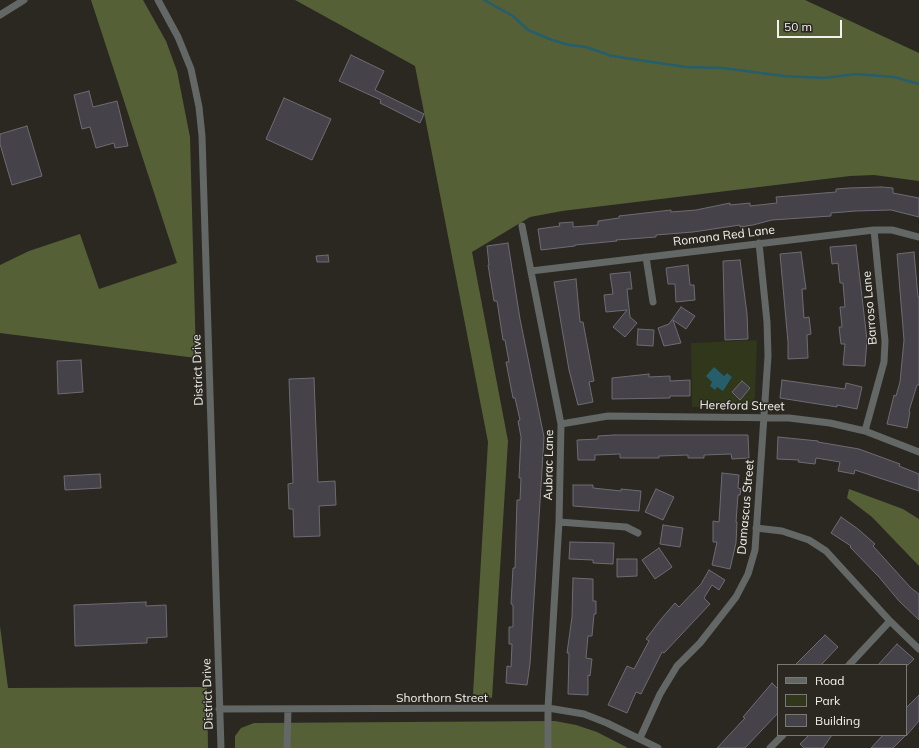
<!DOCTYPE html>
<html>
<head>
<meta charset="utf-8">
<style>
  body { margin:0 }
  #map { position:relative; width:919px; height:748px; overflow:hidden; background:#2a2821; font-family:Mulish,sans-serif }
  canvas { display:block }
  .legend { position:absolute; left:777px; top:664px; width:130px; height:72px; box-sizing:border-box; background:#2a2821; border:1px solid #7a7872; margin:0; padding:5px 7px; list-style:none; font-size:12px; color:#f3f1ec }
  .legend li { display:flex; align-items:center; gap:8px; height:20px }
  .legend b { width:20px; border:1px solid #7a7872 }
  .scale { position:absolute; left:777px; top:20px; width:65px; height:18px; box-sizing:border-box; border:2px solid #f3f1ec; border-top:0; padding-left:5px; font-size:12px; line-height:14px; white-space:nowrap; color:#f3f1ec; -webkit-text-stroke:3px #2a2821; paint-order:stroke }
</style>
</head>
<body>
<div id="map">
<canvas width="919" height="748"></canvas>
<ul class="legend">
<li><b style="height:5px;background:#636765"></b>Road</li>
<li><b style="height:11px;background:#30371a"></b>Park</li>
<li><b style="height:11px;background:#454249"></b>Building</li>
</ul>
<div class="scale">50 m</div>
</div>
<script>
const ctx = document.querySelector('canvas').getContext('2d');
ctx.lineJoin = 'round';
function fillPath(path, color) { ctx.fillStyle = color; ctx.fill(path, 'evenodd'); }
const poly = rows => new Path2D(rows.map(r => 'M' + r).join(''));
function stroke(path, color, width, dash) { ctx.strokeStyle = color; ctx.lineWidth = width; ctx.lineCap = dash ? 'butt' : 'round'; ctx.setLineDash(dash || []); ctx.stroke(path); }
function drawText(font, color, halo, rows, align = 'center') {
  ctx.font = font + ' Mulish,sans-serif'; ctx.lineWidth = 3; ctx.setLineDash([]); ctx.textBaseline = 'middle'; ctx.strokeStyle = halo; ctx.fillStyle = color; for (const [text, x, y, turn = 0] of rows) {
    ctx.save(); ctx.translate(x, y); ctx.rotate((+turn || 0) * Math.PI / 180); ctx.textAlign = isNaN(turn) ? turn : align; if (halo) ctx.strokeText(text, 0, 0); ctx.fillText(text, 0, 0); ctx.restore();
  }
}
fillPath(poly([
  [757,340,755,398,751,405,745,407,692,407,691,343]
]), '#30371a');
fillPath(poly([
  [91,0,143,0,166,41,177,71,190,137,196,358,0,333,0,265,29,251,80,234,99,289,177,263],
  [295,0,805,0,919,53,919,181,874,175,850,176,562,211,530,217,472,252,508,441,492,698,473,694,488,442,415,66],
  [849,489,903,509,919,519,919,566,872,517,847,498],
  [0,626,8,688,207,687,208,748,0,748],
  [555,721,576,725,597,732,628,748,235,748,235,736,241,728,254,723]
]), '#556037');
fillPath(poly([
  [714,367,724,376,727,373,732,377,723,391,717,387,715,390,710,386,712,382,706,376]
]), '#265e6c');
stroke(poly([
  [484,0,513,16,528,30,552,40,569,45,586,47,612,56,686,67,722,68,784,76,824,78,856,74,894,77,919,84]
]), '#265e6c', 2.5);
const building = poly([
  [351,55,384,71,375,90,424,114,420,123,380,103,381,100,339,81,351,55],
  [89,91,93,107,117,101,128,146,115,148,114,143,96,148,90,127,82,129,74,95,89,91],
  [284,98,331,119,312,160,266,139,284,98],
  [27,126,42,176,12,185,0,144,0,134,27,126],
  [881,187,893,188,893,193,919,198,919,217,891,210,856,211,831,213,831,216,772,220,753,225,740,227,740,225,693,232,656,235,656,237,616,240,617,241,575,245,575,246,541,250,538,229,560,226,559,223,573,222,573,227,598,225,598,221,619,218,619,216,671,210,671,212,696,210,730,203,730,205,750,203,750,206,777,203,776,197,836,192,836,189,849,188,881,187],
  [508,243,520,319,544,437,530,664,527,685,506,683,507,666,511,667,512,644,509,644,509,627,513,627,513,605,511,604,513,568,515,568,517,500,520,500,521,478,519,478,521,437,518,421,520,420,515,398,513,398,506,362,509,362,505,340,503,340,497,301,494,301,488,265,489,265,487,246,508,243],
  [856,245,867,340,865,366,843,365,845,344,841,344,839,327,842,327,840,307,845,307,843,283,840,283,838,263,832,264,830,247,856,245],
  [801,252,806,289,802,289,804,318,809,317,811,334,807,335,808,358,788,359,788,342,780,254,801,252],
  [914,252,918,297,919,297,919,385,917,385,909,411,910,412,907,428,887,424,894,395,896,396,900,382,904,340,897,254,914,252],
  [328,255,329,262,317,262,316,256,328,255],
  [740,260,747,314,748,339,725,340,723,261,740,260],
  [688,265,690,285,694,285,695,300,676,302,675,284,668,284,666,268,688,265],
  [630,272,632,289,627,289,630,317,637,323,625,337,613,327,627,310,606,312,604,295,613,294,610,274,630,272],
  [576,279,580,322,583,322,594,381,589,382,593,402,578,405,569,370,554,282,576,279],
  [681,307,695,316,686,329,673,320,681,343,664,346,658,328,669,324,681,307],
  [638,329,654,330,653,346,637,345,638,329],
  [81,360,83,392,58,394,57,361,81,360],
  [649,374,649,377,670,376,670,381,690,380,690,396,670,396,670,398,612,399,612,378,649,374],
  [314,378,318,482,335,481,336,505,319,506,320,536,294,537,293,509,289,509,288,484,293,483,289,379,314,378],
  [782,380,845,389,846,383,862,387,857,409,837,405,837,407,780,398,782,380],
  [742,381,750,388,740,400,732,392,742,381],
  [614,435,748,435,749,458,732,459,731,454,704,455,704,458,688,458,688,455,659,456,659,458,620,458,620,454,595,455,595,460,578,460,577,440,598,439,598,436,614,435],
  [778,437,818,441,818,442,859,449,900,464,899,466,919,474,919,491,855,470,854,474,838,471,840,462,816,458,815,464,798,462,799,460,777,459,778,437],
  [722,473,739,475,738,488,741,489,740,495,738,495,736,522,737,522,736,543,730,569,712,565,717,542,713,542,713,521,719,522,722,473],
  [100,474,101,488,65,490,64,476,100,474],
  [573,485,593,485,593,488,621,491,621,489,641,491,639,511,573,506,573,485],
  [656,489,674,497,663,520,645,512,656,489],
  [841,517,858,529,875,544,873,546,911,588,919,594,919,620,899,601,879,577,850,547,851,546,831,533,841,517],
  [663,525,683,528,680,547,660,544,663,525],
  [570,542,614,543,613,564,593,563,593,560,569,559,570,542],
  [659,548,672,567,655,579,642,560,659,548],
  [617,559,637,559,637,576,617,577,617,559],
  [709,570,725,580,719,590,712,585,704,598,710,604,664,653,662,652,641,694,636,692,627,713,608,705,627,666,634,669,649,641,646,639,662,618,675,603,679,607,701,584,709,570],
  [573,578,593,579,593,601,596,601,596,614,594,614,592,636,588,636,586,658,592,659,590,676,588,675,588,695,568,694,569,653,567,653,572,617,573,578],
  [146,602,146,606,166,605,167,637,147,638,147,643,75,646,74,605,146,602],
  [825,635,838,647,821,665,795,665,825,635],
  [897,644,914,659,908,665,878,665,897,644],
  [772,683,778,689,778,713,745,748,717,748,745,718,743,717,772,683],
  [919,695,919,721,906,736,906,708,919,695],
  [809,735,832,735,823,748,804,748,800,744,809,735],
  [883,735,906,735,893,748,871,748,883,735]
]);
fillPath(building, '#454249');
stroke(building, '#6f6b73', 1);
stroke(poly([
  [158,0,178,37,191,69,199,107,202,136,221,748],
  [0,15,24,0],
  [522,226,561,424,559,522,548,708,548,748],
  [646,257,653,302],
  [531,271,874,230,892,230,919,237],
  [561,424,608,416,789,418,830,423,865,431,919,452],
  [865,431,884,362,885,341,874,230],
  [559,522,626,527,638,533],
  [756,528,782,531,809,540,826,551,890,621,919,649],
  [849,665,890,621],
  [219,709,548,708,584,714,607,723,658,748],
  [640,738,660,694,677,666,700,643,736,597,748,574,755,550,768,356,767,322,759,243],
  [287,748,288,709],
  [770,748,783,735]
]), '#636765', 7);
drawText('12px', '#f3f1ec', '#2a2821', [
  ["Romana Red Lane",724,236,-7],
  ["Barroso Lane",870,308,-95],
  ["District Drive",198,370,-92],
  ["Hereford Street",742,406,1],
  ["Aubrac Lane",549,465,-89],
  ["Damascus Street",746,507,-85],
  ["District Drive",208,694,-92],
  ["Shorthorn Street",442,698]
]);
</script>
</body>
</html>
